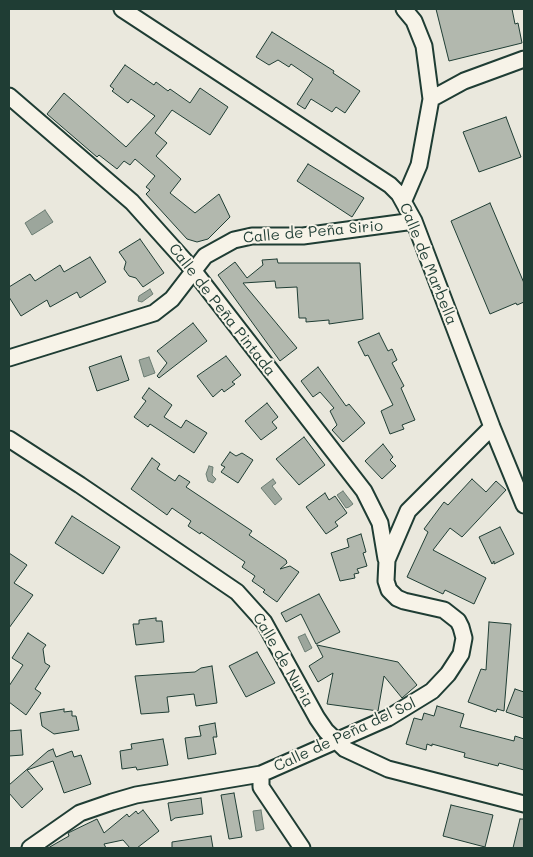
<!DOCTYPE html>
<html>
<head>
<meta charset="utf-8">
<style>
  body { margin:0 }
  #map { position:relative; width:533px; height:857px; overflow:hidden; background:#eae8dd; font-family:Mali,sans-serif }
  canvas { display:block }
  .frame { position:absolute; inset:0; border:10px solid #1f3d34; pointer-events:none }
</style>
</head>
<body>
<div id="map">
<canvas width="533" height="857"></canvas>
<div class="frame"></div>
</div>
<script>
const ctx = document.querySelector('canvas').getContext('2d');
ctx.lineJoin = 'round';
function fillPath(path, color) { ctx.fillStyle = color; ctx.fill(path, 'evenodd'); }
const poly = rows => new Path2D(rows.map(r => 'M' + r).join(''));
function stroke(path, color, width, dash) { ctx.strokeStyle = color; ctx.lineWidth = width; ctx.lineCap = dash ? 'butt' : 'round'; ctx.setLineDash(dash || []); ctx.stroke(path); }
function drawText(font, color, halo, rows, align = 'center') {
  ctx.font = font + ' Mali,sans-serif'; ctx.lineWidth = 4; ctx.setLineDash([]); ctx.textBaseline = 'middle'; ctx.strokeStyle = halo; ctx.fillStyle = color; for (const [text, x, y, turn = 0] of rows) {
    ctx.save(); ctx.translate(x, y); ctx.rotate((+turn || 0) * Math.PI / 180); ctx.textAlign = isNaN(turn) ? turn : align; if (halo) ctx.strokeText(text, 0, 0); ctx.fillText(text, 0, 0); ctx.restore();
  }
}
const water = poly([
  [45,210,53,222,32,235,25,223,45,210],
  [150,289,153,294,142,302,138,301,139,296,150,289],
  [149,357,155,373,144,377,139,360,149,357],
  [209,466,213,467,212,475,216,479,213,483,208,481,206,474,209,466],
  [273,479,276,483,272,486,282,499,275,505,261,488,273,479],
  [343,491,353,504,349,507,346,508,337,495,343,491],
  [305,634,312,648,305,652,298,637,305,634],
  [261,810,264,829,256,831,253,811,261,810]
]);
fillPath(water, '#9ca69c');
stroke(water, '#6a7c72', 1);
const building = poly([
  [436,9,512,9,515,24,518,23,522,43,449,61,436,9],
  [272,32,334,71,333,73,360,91,345,113,336,107,332,112,311,99,305,109,297,104,313,79,291,64,289,67,278,60,269,65,256,57,272,32],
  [125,65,154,85,156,82,168,91,170,89,190,103,200,88,228,107,210,135,172,110,155,133,167,143,156,156,181,179,170,193,195,213,219,194,230,217,208,239,197,242,187,239,146,194,150,190,146,187,155,176,135,159,130,165,124,161,117,169,99,155,97,157,47,114,64,93,126,147,155,116,131,99,128,103,112,91,114,89,110,86,125,65],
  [506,117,521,157,479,172,463,132,506,117],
  [308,164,364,198,352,217,297,181,308,164],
  [490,203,524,283,524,302,517,305,516,303,490,314,451,221,490,203],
  [140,239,164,273,143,287,136,278,129,276,124,269,126,262,119,252,140,239],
  [90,257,106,282,80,298,77,292,50,307,47,300,21,316,9,297,9,287,30,274,35,281,60,265,64,272,90,257],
  [277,259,278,263,360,263,363,319,329,324,329,320,306,322,306,318,299,318,297,287,276,288,275,281,243,283,297,348,280,361,218,275,235,262,247,278,263,265,262,260,277,259],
  [193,323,207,341,159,378,157,376,167,363,157,351,193,323],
  [379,333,388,351,392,349,397,360,392,363,404,386,401,388,415,420,402,425,404,429,390,434,381,411,393,405,368,355,365,356,358,342,379,333],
  [121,356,129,380,97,391,89,367,121,356],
  [226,356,241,375,232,382,235,384,224,392,222,389,213,397,197,376,226,356],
  [318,367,346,406,349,404,365,423,343,442,332,430,337,425,330,411,334,408,320,392,313,397,301,381,318,367],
  [149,388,172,405,164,417,181,428,186,420,207,433,194,453,150,424,148,427,134,417,146,401,142,398,149,388],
  [267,403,278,417,272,422,277,428,261,440,245,421,267,403],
  [304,437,325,465,299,485,276,459,304,437],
  [383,444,393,457,390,460,396,466,382,479,365,461,383,444],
  [230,452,236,456,242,453,253,460,238,483,221,472,225,467,221,465,230,452],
  [152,458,160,464,157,469,175,481,179,475,190,482,186,487,252,531,249,535,286,560,287,563,280,569,290,566,299,572,277,602,263,592,265,590,252,581,255,576,242,567,245,562,201,532,200,534,188,526,191,521,172,508,167,515,131,489,152,458],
  [472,479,486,492,496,481,506,490,462,537,450,528,433,550,486,578,474,604,445,590,443,594,407,577,428,532,424,529,444,502,448,505,472,479],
  [325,493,329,500,335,496,347,513,335,522,338,526,326,534,306,507,325,493],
  [72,516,120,547,103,574,55,543,72,516],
  [500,527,514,554,494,564,494,561,492,564,479,537,500,527],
  [361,534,366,552,363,553,367,566,357,569,359,573,354,574,355,578,340,581,331,553,349,547,347,539,361,534],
  [9,553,27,565,14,583,33,595,9,628,9,553],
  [319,594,340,632,316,644,301,614,286,622,281,613,319,594],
  [156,618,156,621,162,621,164,642,136,645,133,624,139,624,139,620,156,618],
  [489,622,511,624,504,711,497,709,496,712,468,702,481,669,486,670,489,622],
  [28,633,46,645,43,649,45,663,50,666,35,689,41,693,26,715,9,702,9,686,23,665,12,658,28,633],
  [317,645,398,662,417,685,402,698,384,676,378,711,327,704,333,673,318,682,309,666,323,657,317,645],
  [257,652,275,683,246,697,229,666,257,652],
  [212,666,217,703,196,706,194,694,167,697,169,712,141,714,135,676,195,672,201,668,212,666],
  [515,689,524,692,524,718,506,712,515,689],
  [437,706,464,714,460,727,514,741,515,736,524,739,524,770,499,763,498,766,464,757,465,753,432,744,432,746,427,744,426,750,406,744,414,718,422,720,424,713,434,716,437,706],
  [64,709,64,712,72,711,72,716,76,716,79,730,54,734,42,726,40,713,64,709],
  [215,723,217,737,213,737,216,754,188,759,185,738,201,736,199,726,215,723],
  [21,730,23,755,9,756,9,731,21,730],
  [163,739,168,765,137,770,136,767,122,769,120,751,132,749,131,744,163,739],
  [53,749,56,757,72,751,74,757,81,755,91,784,64,793,53,761,27,770,43,789,22,808,9,793,9,785,48,751,53,749],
  [234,793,242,837,229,839,221,795,234,793],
  [201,798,203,814,175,818,171,821,168,803,201,798],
  [451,805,493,815,485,847,443,836,451,805],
  [143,810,159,831,137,848,130,848,123,840,104,844,106,848,48,848,69,836,68,833,97,819,104,833,127,814,129,817,136,811,138,814,143,810],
  [520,819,524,819,524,848,513,848,520,819],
  [211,836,213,848,172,848,172,842,211,836]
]);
fillPath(building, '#b2b8ae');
stroke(building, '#1f3d34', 1);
const minor = poly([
  [122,9,390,185,399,194,414,221,492,427,524,505],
  [404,9,414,21,424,46,431,99,419,165,404,200],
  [9,96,132,202,193,270,364,491,380,523,386,559],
  [431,99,464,81,524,59],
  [9,358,154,313,172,299,205,256,234,240,252,236,303,236,414,221],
  [9,439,80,485,237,592,264,622,317,718,326,731,345,749,388,769,524,804],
  [261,774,261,787,302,848],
  [30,848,80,813,112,802,136,795,261,774,388,718,432,691,448,674,461,654,464,638,461,627,458,621,444,610,404,601,397,598,389,590,386,581,387,560,408,511,492,427]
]);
stroke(minor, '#1f3d34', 19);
stroke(minor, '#f7f3e8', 15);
drawText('15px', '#1f3d34', '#f7f3e8', [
  ["Calle de Peña Sirio",313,232,-5],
  ["Calle de Marbella",428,264,68],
  ["Calle de Peña Pintada",222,310,52],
  ["Calle de Nuria",283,660,60],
  ["Calle de Peña del Sol",345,735,-25]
]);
</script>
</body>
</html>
